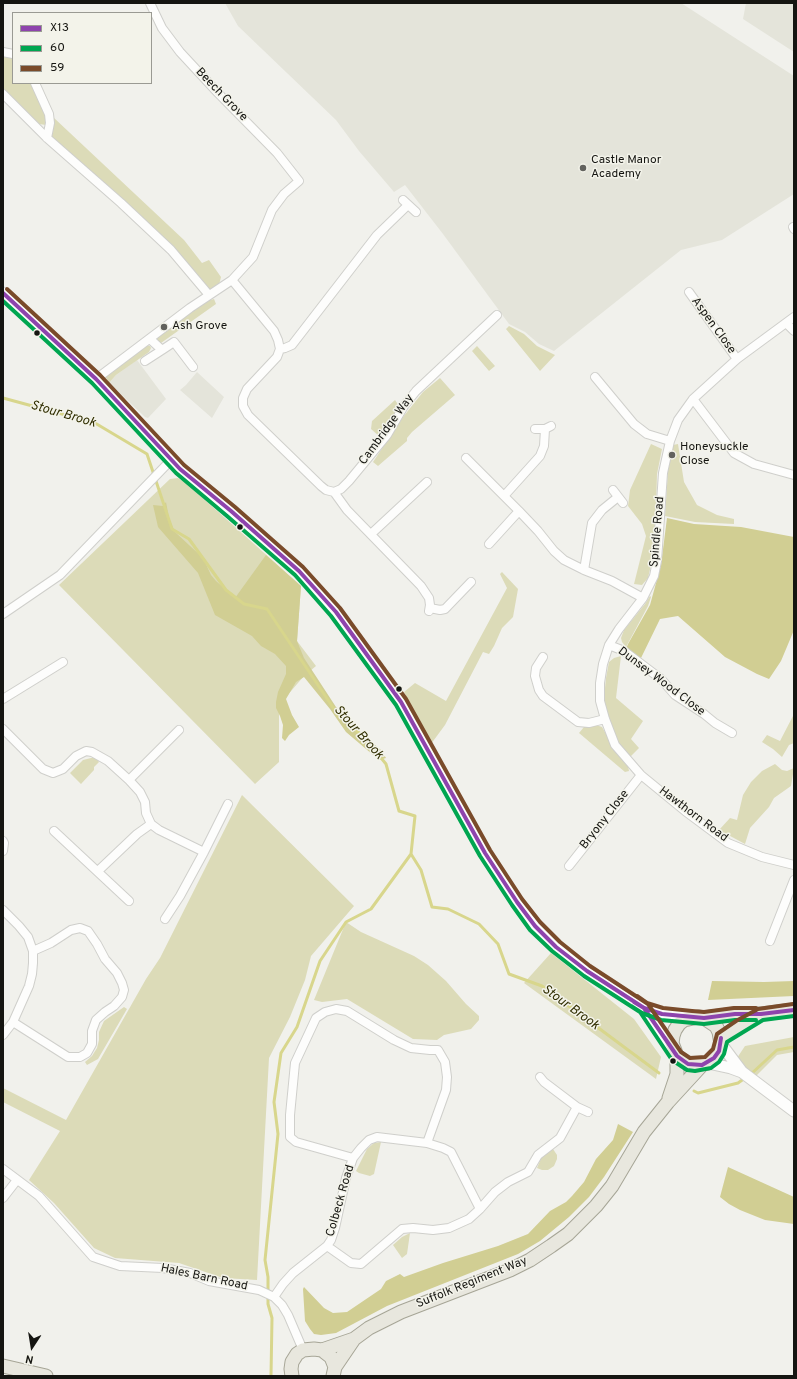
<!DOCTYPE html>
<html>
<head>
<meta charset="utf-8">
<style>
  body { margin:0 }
  #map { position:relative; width:797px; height:1379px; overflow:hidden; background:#f1f1ec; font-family:Overpass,sans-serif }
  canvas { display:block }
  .frame { position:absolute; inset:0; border:4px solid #151511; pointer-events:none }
  .legend { position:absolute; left:12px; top:12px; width:140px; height:72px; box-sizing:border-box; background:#f3f3ea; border:1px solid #9a9a93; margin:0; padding:5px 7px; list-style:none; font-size:12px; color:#151511 }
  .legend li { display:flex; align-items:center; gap:8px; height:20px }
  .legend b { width:20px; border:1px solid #9a9a93 }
  .north { position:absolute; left:12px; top:1327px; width:40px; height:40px; -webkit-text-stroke:3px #f3f3ea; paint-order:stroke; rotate:192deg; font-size:11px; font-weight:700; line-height:16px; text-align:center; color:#151511 }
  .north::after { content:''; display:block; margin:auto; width:14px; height:18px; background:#151511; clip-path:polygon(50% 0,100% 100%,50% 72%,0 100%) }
</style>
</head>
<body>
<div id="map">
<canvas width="797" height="1379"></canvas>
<div class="frame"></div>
<ul class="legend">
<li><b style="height:5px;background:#8e44ad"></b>X13</li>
<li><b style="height:5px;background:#00a651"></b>60</li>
<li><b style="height:5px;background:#7a4b2a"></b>59</li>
</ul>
<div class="north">N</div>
</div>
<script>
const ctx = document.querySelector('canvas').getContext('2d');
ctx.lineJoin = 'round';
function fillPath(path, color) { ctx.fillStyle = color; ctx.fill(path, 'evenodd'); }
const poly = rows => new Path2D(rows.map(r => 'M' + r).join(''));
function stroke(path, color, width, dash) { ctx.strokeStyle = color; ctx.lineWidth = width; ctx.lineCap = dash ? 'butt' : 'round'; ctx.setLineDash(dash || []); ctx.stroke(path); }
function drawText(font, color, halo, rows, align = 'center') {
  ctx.font = font + ' Overpass,sans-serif'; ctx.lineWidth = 3; ctx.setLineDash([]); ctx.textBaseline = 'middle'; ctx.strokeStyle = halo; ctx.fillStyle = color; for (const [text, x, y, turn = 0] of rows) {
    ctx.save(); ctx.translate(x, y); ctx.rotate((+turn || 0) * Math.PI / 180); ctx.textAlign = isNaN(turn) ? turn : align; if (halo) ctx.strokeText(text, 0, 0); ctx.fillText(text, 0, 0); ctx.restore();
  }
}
fillPath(poly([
  [225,3,681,3,794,76,794,194,722,240,681,250,554,351,539,344,525,332,509,324,443,234,405,185,394,192,359,151,336,120,238,26],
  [746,3,794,3,794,52,743,19],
  [137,360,166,399,148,418,145,417,109,383,116,375],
  [197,372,224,397,212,418,180,390,186,385]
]), '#e4e4da');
fillPath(poly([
  [3,55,13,57,13,83,31,83,45,114,46,125,39,124,3,88],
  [53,117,184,240,202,263,209,260,221,277,219,285,213,289,207,290,172,248,52,137],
  [214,299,216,304,161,343,158,342,157,337,207,301],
  [509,326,524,334,537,346,555,355,540,371,506,329],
  [145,345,150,346,151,348,149,352,116,375,109,383,105,376],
  [477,346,495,366,489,371,472,351],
  [440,378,455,395,412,432,407,438,407,441,378,466,373,462,403,417,423,392],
  [395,400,399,406,380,437,371,429,372,421],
  [651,444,662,449,657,474,655,541,651,565,648,578,642,585,634,584,646,536,642,524,628,506,630,490],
  [678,444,684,482,697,505,717,515,734,519,734,524,695,522,665,516,668,470,673,445],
  [178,478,186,483,301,586,297,641,316,666,304,676,279,705,279,762,255,784,59,585,170,479],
  [502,572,518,589,513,617,502,628,494,646,489,654,483,652,445,725,431,744,404,692,415,683,446,701,507,588,500,574],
  [650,596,651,597,648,606,626,647,622,642,621,638,624,630,645,604],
  [621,656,616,698,643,721,631,739,639,748,629,758,617,742,608,722,604,698,606,678,609,662,614,658],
  [794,714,794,743,789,745,782,757,773,749,762,742,767,735,780,741],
  [596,725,602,727,614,748,628,766,629,771,625,772,579,733,584,727],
  [91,758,96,758,99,762,94,767,94,770,81,784,70,773,83,760],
  [775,764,782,770,787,771,794,768,791,786,774,798,769,807,750,828,745,844,719,830,730,818,737,820,743,795,751,782,762,771],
  [242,795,354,906,311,956,305,980,290,1017,269,1058,257,1280,223,1278,179,1263,115,1258,94,1248,54,1203,29,1180,60,1131,3,1102,3,1088,66,1120,146,979,160,958],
  [346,922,361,932,414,956,428,965,446,981,466,1004,479,1016,479,1020,471,1029,444,1035,437,1040,413,1039,347,999,322,1002,314,1000],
  [551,953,634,1019,661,1057,656,1079,524,983],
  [124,1007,127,1009,98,1059,87,1065,85,1062,92,1056,97,1048,99,1040,99,1032,104,1021],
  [794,1037,794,1052,777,1055,755,1077,737,1058,745,1046],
  [381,1142,374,1174,370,1176,359,1173,356,1171,367,1149,374,1143],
  [553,1149,557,1155,557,1159,554,1166,548,1170,542,1170,537,1168,542,1156,547,1151],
  [410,1233,407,1254,402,1258,393,1245,402,1237]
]), '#dcdbb8');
fillPath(poly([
  [166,502,169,518,175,532,203,558,211,575,216,581,235,598,266,555,301,586,297,641,304,658,336,707,350,724,381,750,386,758,379,760,346,732,330,709,304,677,296,682,286,699,292,715,299,727,289,735,285,741,282,738,283,725,280,716,276,708,276,702,278,692,286,674,286,666,275,654,261,646,252,636,215,615,198,573,158,527,153,505,163,506],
  [667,518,694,524,741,527,794,537,794,630,781,661,769,679,757,674,725,657,678,616,660,619,641,658,626,649,628,644,650,605,661,565],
  [712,981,764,982,794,981,794,996,708,1000],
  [618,1124,633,1132,604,1177,589,1197,569,1217,540,1241,518,1254,387,1306,336,1333,321,1335,314,1334,310,1329,305,1321,303,1289,304,1287,324,1308,333,1313,347,1312,381,1289,386,1281,400,1274,404,1277,443,1263,498,1246,528,1234,550,1211,566,1202,572,1196,584,1182,596,1159,613,1140],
  [728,1167,794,1197,794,1224,765,1220,740,1210,729,1204,720,1197]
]), '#d1ce93');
stroke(poly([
  [3,398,95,423,147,454,172,529,189,539,226,590,244,604,267,609,338,715,364,737,386,764,399,811,415,816,411,854,421,870,432,907,448,909,479,924,498,944,509,974,542,986,659,1073],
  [750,1075,777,1050,794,1047],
  [694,1091,698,1093,738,1083,745,1078],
  [271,1376,272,1318,268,1304,268,1277,265,1260,278,1134,274,1102,281,1053,297,1027,320,961,346,922,371,909,411,854]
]), '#d8d68c', 3);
const minor = poly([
  [3,52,13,54],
  [35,83,49,114,50,123,47,138],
  [3,94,47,138,121,203,171,250,209,295],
  [403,200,416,212],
  [793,227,794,229],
  [232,280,274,331,278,340,280,349,277,357,247,389,243,398,243,406,248,415,321,486,326,490,334,492,341,489,349,481,387,435,404,406,416,391,497,315],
  [689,292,737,359],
  [794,317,737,359,693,399,678,420,670,441,663,473,657,561,654,576,643,598,619,629,609,645,603,664,600,683,600,701,605,719,615,745,641,775,685,811,728,843,762,857,794,865],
  [787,324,794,331],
  [150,339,162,350,174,342,193,367],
  [280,349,285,348,292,345,377,235,408,205],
  [145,361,162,350],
  [595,377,634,424,647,434,670,441],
  [96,379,190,308,232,280,253,257,272,210,284,194,299,181,277,153,218,93,180,52,162,28,150,3],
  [693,399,734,453,754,464,794,475],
  [535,429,545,429,551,426],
  [466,458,519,511,538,531,554,551,564,560,584,570,612,581,643,598],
  [613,490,623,503],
  [334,492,347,510,421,586,429,598,430,605,429,611],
  [504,496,540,456,544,446,545,429],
  [371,534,427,482],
  [489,544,519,511],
  [584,570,592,523,602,510,618,497],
  [430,608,440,610,445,609,471,582],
  [3,614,60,575,172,459],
  [609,645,624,651,661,679,675,695,704,714,715,723,732,733],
  [543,657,536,668,535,676,539,690,543,696,578,722,589,723,605,719],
  [3,699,63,662],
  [3,729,43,769,53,773,63,769,76,756,86,751,92,752,108,761,129,780,140,792,145,802,146,813,151,824,159,830,204,852],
  [129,780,179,730],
  [54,831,129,901],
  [3,841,4,843,3,851],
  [569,866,641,775],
  [98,871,137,834,151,824],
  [3,910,19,926,28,937,33,951,33,963,32,974,29,986,13,1022,3,1035],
  [165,919,180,896,204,852,228,804],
  [770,941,794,880],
  [13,1022,68,1057,80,1057,87,1053,92,1044,92,1031,96,1020,105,1012,114,1006,122,997,124,990,122,983,117,973,105,959,97,944,88,931,80,928,71,930,51,943,33,951],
  [540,1077,544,1082,577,1107],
  [353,1158,296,1142,290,1137,290,1115,295,1063,316,1018,325,1012,336,1009,347,1011,394,1040,411,1048,430,1050,438,1050,445,1062,447,1077,446,1090,427,1143],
  [3,1169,39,1196,93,1257,120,1266,163,1268,190,1273,209,1281,259,1290,274,1297,282,1305,288,1315,303,1350],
  [3,1198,17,1180],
  [327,1246,351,1263,361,1264,402,1229,413,1228,433,1230,449,1228,469,1219,480,1209,495,1192,508,1182,528,1172,538,1155,560,1138,577,1107,588,1112],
  [274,1297,283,1284,293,1273,327,1246,331,1240,335,1228,346,1178,353,1158,361,1148,369,1140,377,1137,427,1143,443,1148,451,1152,480,1209]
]);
const tertiary = poly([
  [3,293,96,379,180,469,231,511,299,571,336,612,401,702,485,853,517,902,535,926,556,947,587,971,644,1008,662,1014,691,1017],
  [644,1008,674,1050],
  [721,1044,742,1072,794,1111],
  [708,1063,731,1068,742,1072]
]);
const primary = poly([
  [704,1018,716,1026,719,1032,721,1044,719,1051,714,1058,708,1063,695,1065,688,1064,677,1056,672,1043,673,1036,675,1030,679,1024,684,1020,698,1017,704,1018,735,1014,761,1014,794,1010],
  [721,1038,739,1026,759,1015],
  [669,1098,677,1074,677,1056],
  [322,1350,354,1339,369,1328,401,1312,510,1270,530,1260,551,1246,568,1234,596,1206,612,1186,644,1132,668,1102,702,1065],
  [3,1366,46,1376],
  [335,1367,354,1339],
  [292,1376,291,1369,292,1362,297,1354,303,1350,314,1349,322,1350,331,1357,335,1367,333,1376]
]);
stroke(minor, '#cfcfcb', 10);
stroke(tertiary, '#cfcfcb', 13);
stroke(primary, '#a6a596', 15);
stroke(minor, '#fdfdfc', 8);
stroke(tertiary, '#fdfdfc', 11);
stroke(primary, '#e8e7de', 13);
stroke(poly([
  [3,293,96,379,180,469,231,511,299,571,336,612,401,702,485,853,517,902,535,926,556,947,587,971,644,1008,662,1014,704,1018,735,1014,761,1014,794,1010],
  [634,1002,644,1008,677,1056,688,1064,702,1065,714,1058,719,1051,721,1038]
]), '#8e44ad', 4);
stroke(poly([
  [3,301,92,383,176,473,227,516,295,575,331,616,396,705,480,856,512,905,530,930,552,951,584,976,640,1012,672,1060,687,1070,695,1071,711,1068,719,1062,724,1054,727,1042,763,1020,794,1016],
  [631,1006,642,1013,661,1020,704,1024,735,1020,756,1020]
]), '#00a651', 4);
stroke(poly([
  [7,289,100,375,184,465,235,507,303,567,340,608,406,699,490,850,522,899,540,922,560,942,590,966,648,1004,681,1052,690,1058,705,1057,713,1049,717,1034,736,1021,758,1009,793,1004],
  [637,996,647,1003,663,1008,692,1011,704,1012,734,1008,756,1008]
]), '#7a4b2a', 4);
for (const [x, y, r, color] of [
  [583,168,4,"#62625e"],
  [164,327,4,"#62625e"],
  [37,333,3.5,"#151511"],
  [672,455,4,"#62625e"],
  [240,527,3.5,"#151511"],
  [399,689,3.5,"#151511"],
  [673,1061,3.5,"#151511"]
]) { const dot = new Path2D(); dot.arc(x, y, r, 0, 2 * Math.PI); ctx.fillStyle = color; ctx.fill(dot); stroke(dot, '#f3f3ea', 1.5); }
drawText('12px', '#151511', '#f3f3ea', [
  ["Beech Grove",221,95,46],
  ["Aspen Close",713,326,54],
  ["Cambridge Way",387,430,-54],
  ["Spindle Road",658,532,-85],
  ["Dunsey Wood Close",661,682,37],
  ["Hawthorn Road",693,815,37],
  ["Bryony Close",605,820,-52],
  ["Colbeck Road",341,1201,-74],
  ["Hales Barn Road",204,1278,12],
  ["Suffolk Regiment Way",472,1283,-22]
]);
drawText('12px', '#151511', '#f3f3ea', [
  ["Castle Manor",591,161],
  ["Academy",591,175],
  ["Ash Grove",172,327],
  ["Honeysuckle",680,448],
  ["Close",680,462]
], 'left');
drawText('italic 13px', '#302e00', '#f3f3ea', [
  ["Stour Brook",63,415,16],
  ["Stour Brook",358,733,48],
  ["Stour Brook",570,1008,36]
]);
</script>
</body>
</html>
